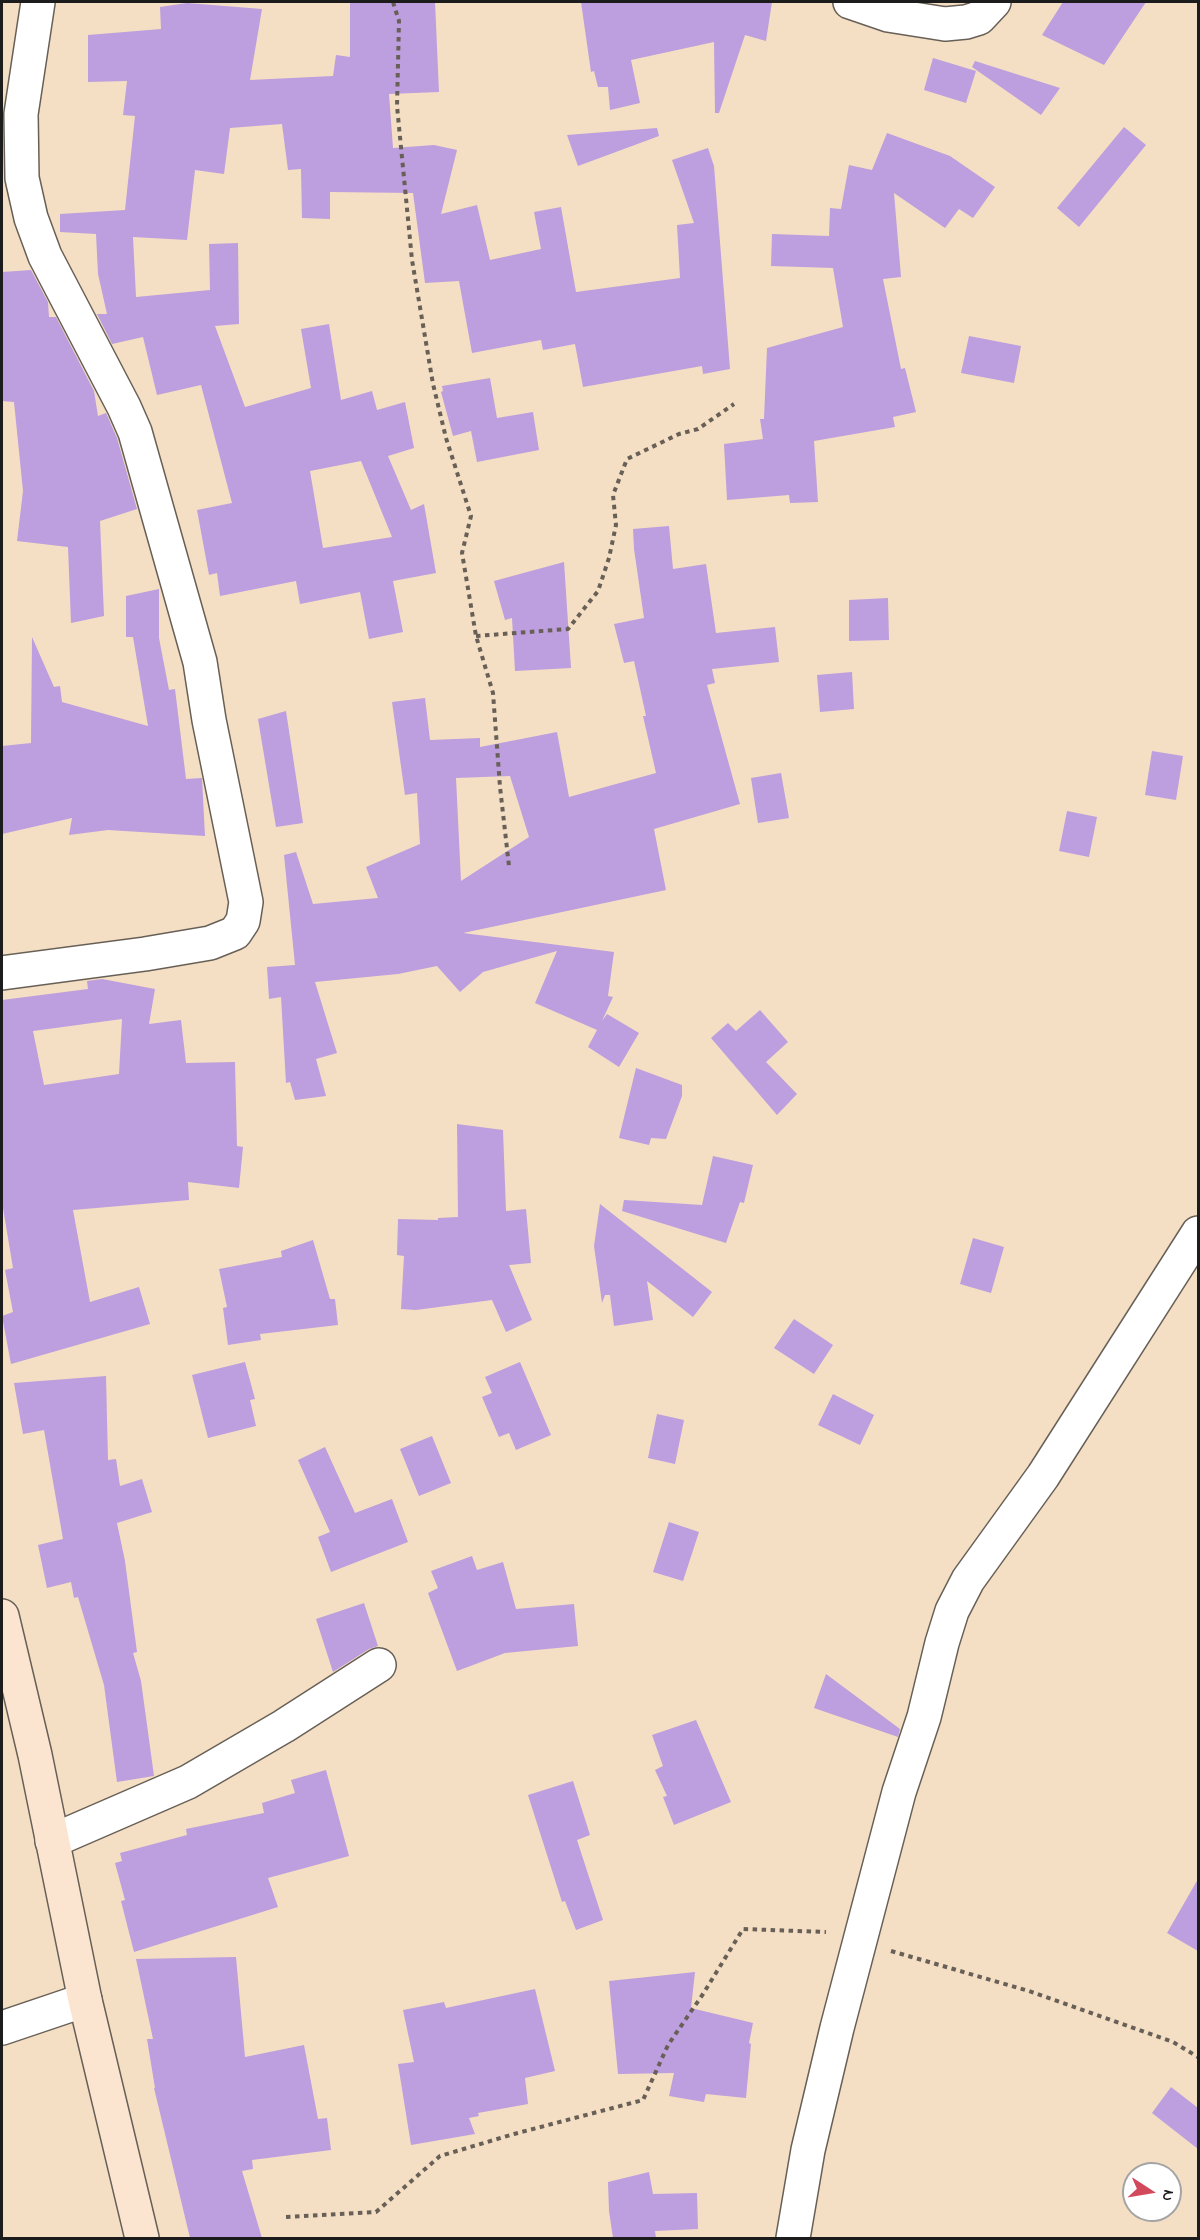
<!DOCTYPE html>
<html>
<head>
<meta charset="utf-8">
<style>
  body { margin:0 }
  #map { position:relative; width:1200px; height:2240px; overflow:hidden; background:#f4dfc4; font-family:"Indie Flower",sans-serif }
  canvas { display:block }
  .frame { position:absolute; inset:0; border:3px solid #1c1c1c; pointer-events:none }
  .north { position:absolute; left:1122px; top:2162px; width:60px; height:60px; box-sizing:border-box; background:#fff; border:2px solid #a4a4a4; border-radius:50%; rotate:102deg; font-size:16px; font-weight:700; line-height:24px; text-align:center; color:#1c1c1c }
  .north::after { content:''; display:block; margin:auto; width:21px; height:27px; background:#d1495b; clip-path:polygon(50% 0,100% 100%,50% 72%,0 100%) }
</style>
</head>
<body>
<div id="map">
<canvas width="1200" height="2240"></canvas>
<div class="frame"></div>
<div class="north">N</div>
</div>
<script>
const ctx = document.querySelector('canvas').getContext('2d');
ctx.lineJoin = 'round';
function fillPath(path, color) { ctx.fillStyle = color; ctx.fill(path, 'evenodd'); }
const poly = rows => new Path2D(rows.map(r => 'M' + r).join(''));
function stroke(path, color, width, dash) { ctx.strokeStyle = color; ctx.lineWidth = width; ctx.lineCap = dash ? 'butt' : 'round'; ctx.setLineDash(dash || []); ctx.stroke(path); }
fillPath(poly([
  [350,2,435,2,439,92,389,94,393,148,434,145,457,150,441,214,477,205,490,260,541,249,534,212,561,207,576,292,680,278,677,225,694,223,672,160,708,148,714,166,730,369,703,374,702,366,583,387,575,344,543,350,541,340,472,353,459,281,425,283,413,193,330,192,330,219,302,218,301,169,288,170,282,124,230,128,224,174,195,170,187,240,133,237,136,297,210,290,209,244,238,243,239,324,215,326,245,407,311,388,301,329,329,324,341,400,372,391,377,410,405,402,414,448,388,456,411,510,424,504,436,573,393,581,403,632,369,639,360,592,300,604,296,581,220,596,217,573,209,575,197,510,232,503,201,385,157,395,143,337,112,344,97,314,107,314,98,274,96,234,60,232,60,214,125,210,135,116,123,115,127,81,88,82,88,35,161,29,160,7,187,3,262,9,250,80,333,76,336,55,350,57],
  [361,461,392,537,323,548,310,471],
  [581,2,772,2,766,41,745,35,719,113,715,113,714,42,631,60,640,103,610,110,608,87,598,87,594,71,591,72],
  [1063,2,1146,2,1104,65,1042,35],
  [933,58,976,71,966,103,924,90],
  [975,61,1060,88,1041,115,972,67],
  [1124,127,1146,145,1079,227,1057,208],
  [657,128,659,136,578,166,567,135],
  [887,133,950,156,995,187,973,218,959,209,945,228,894,193,901,277,883,279,901,369,905,368,916,412,893,417,895,427,814,441,818,502,790,503,789,495,727,500,724,444,763,439,760,419,764,419,767,348,843,327,833,268,771,266,772,234,829,236,830,208,841,209,849,165,872,170],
  [31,270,48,302,49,317,56,317,94,391,98,416,106,413,107,415,117,438,137,509,100,521,104,616,71,623,68,547,17,541,23,491,14,402,2,401,2,272],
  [969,336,1021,346,1014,383,961,373],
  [490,378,497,418,533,412,539,450,477,462,471,431,453,436,441,392,443,391,442,386],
  [669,526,673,569,706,564,716,633,775,627,779,662,712,669,715,683,707,685,740,804,654,829,666,890,463,933,614,952,608,996,613,997,602,1021,607,1014,639,1033,619,1067,588,1047,597,1030,535,1003,557,951,483,972,460,992,437,966,398,974,315,982,337,1053,316,1059,326,1096,295,1100,290,1082,286,1083,281,997,269,999,267,967,295,965,284,855,296,852,313,904,378,898,366,867,420,844,417,793,405,795,392,702,425,698,430,740,480,738,480,747,557,732,569,797,656,773,643,716,646,716,634,661,624,663,614,624,644,618,634,549,633,529],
  [510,776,529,837,461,881,456,778],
  [564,562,571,668,515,671,512,618,505,620,494,581],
  [159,589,159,638,169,690,175,689,186,779,202,778,205,836,108,830,69,835,72,818,2,834,2,746,31,743,32,637,54,687,60,686,62,702,148,726,133,637,126,637,126,596],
  [888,598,889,640,849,641,849,600],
  [852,672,854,709,820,712,817,675],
  [286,711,303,823,276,827,258,719],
  [1152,751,1183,756,1176,800,1145,795],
  [781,773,789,818,758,823,751,778],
  [1067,811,1097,817,1089,857,1059,851],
  [102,979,155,989,149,1024,181,1020,186,1063,235,1062,237,1146,243,1147,239,1188,188,1182,189,1200,73,1210,90,1302,139,1287,150,1324,11,1364,2,1316,13,1312,5,1270,13,1268,2,1202,2,1000,88,989,87,981],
  [122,1019,119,1074,44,1085,33,1031],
  [760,1010,788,1042,766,1062,797,1094,777,1115,711,1038,728,1023,736,1031],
  [636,1068,682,1085,682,1096,666,1139,651,1138,649,1145,619,1138],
  [457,1124,503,1130,506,1211,526,1209,531,1263,509,1265,532,1320,506,1332,492,1300,416,1310,401,1309,404,1256,397,1255,398,1219,438,1220,438,1218,458,1217],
  [713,1156,753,1165,744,1203,740,1202,726,1243,622,1211,624,1200,702,1205],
  [600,1204,712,1292,693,1317,647,1281,653,1320,614,1326,610,1295,605,1295,602,1303,594,1246],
  [973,1238,1004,1247,991,1293,960,1284],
  [313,1240,330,1299,335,1299,338,1325,260,1334,261,1340,228,1345,223,1308,227,1307,219,1269,282,1257,281,1251],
  [794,1319,833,1345,814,1374,774,1348],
  [245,1362,255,1399,250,1400,256,1426,208,1438,192,1375],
  [520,1362,551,1435,516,1450,509,1433,499,1437,482,1397,492,1393,485,1377],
  [106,1376,108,1460,116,1459,120,1486,142,1479,152,1512,117,1523,125,1561,137,1652,133,1653,141,1681,154,1776,117,1782,104,1685,78,1597,74,1598,71,1582,47,1588,38,1545,63,1539,44,1430,23,1434,14,1383],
  [833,1394,874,1415,860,1445,818,1425],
  [657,1414,684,1420,675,1464,648,1458],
  [432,1436,451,1483,419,1496,400,1449],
  [325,1447,355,1513,392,1499,408,1542,331,1572,318,1537,330,1532,298,1460],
  [669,1522,699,1532,683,1581,653,1572],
  [472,1556,477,1570,503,1562,516,1609,574,1604,578,1646,505,1653,457,1671,428,1593,438,1588,431,1571],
  [364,1603,378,1646,369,1649,333,1672,316,1619],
  [826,1674,900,1729,898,1737,814,1708],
  [696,1720,731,1802,674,1825,663,1797,667,1796,655,1770,663,1766,652,1735],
  [326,1770,349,1856,268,1878,278,1907,134,1952,121,1901,125,1900,115,1863,122,1861,120,1853,187,1835,186,1829,264,1813,262,1803,295,1793,291,1780],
  [573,1781,590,1835,577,1840,603,1920,576,1930,565,1901,562,1902,528,1795],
  [1198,1879,1198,1951,1167,1933],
  [236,1957,245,2057,304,2045,318,2119,327,2118,331,2150,252,2160,253,2169,242,2171,262,2238,190,2238,154,2088,155,2088,147,2039,153,2039,136,1959],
  [695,1972,691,2008,753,2023,749,2043,751,2044,746,2098,706,2094,704,2102,669,2096,674,2073,618,2074,609,1981],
  [535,1989,555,2071,525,2078,528,2104,478,2113,479,2116,469,2118,475,2134,411,2145,398,2064,414,2062,403,2010,444,2002,446,2008],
  [1171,2087,1198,2108,1198,2149,1152,2113],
  [649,2172,653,2194,697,2193,698,2229,655,2231,656,2238,613,2238,609,2211,608,2182]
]), '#bd9ede');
const street = poly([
  [850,2,888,15,945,24,966,22,979,18,994,2],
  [2,973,145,954,210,943,235,933,243,921,246,902,209,720,200,662,135,432,124,407,45,256,31,218,22,178,21,114,38,2],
  [52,1841,188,1782,284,1726,379,1665],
  [2,2028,85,2000],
  [793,2238,808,2150,837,2028,899,1792,924,1717,942,1643,952,1611,968,1580,1043,1476,1198,1233]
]);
const secondary = poly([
  [2,1616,35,1755,85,2000,142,2238]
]);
stroke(street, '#686057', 36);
stroke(secondary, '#686057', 36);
stroke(poly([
  [393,2,399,21,397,106,412,260,433,384,446,438,471,516,462,553,476,636,493,693,500,787,509,866],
  [476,636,568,629,598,591,609,558,616,525,613,495,627,459,679,434,698,429,734,404],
  [891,1951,1029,1991,1173,2042,1198,2057],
  [286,2217,376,2212,440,2156,514,2134,643,2100,668,2045,703,1994,743,1929,826,1932]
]), '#686057', 4, [4.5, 4.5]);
stroke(street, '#fff', 33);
stroke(secondary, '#fce5d0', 33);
</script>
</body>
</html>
